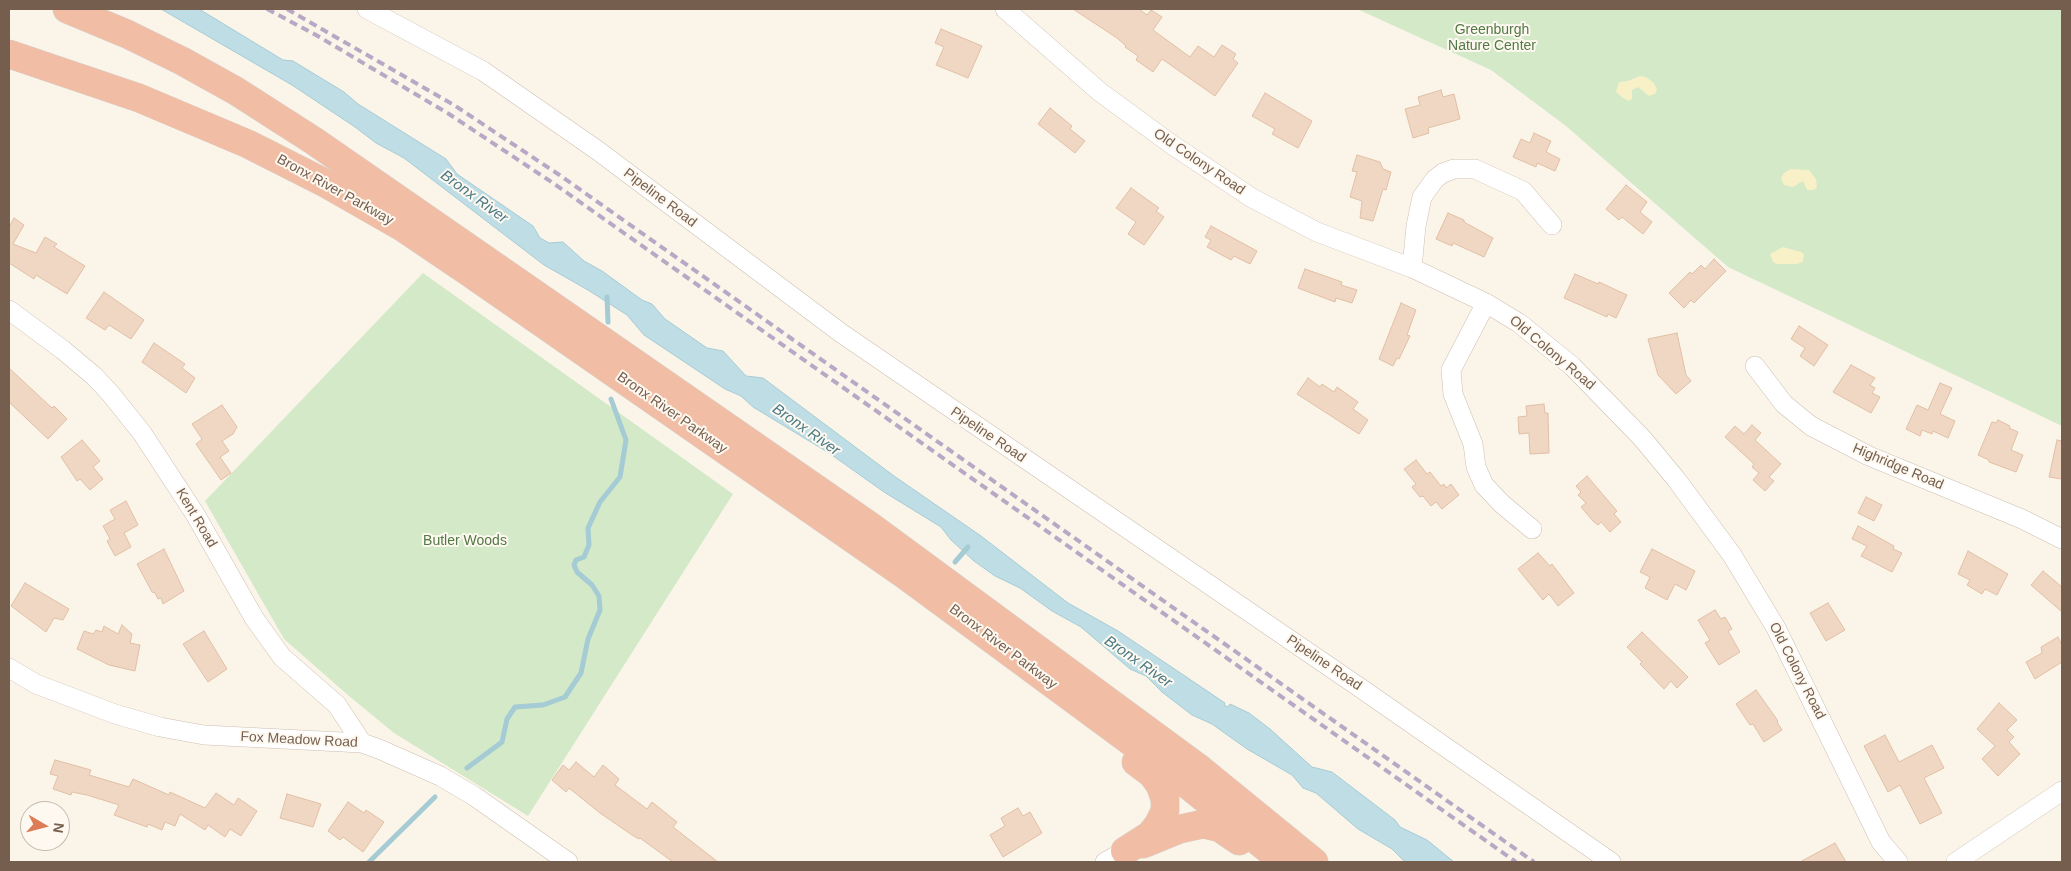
<!DOCTYPE html>
<html>
<head>
<meta charset="utf-8">
<style>
  body { margin:0 }
  #map { position:relative; width:2071px; height:871px; overflow:hidden; background:#fbf5e9; font-family:Helvetica,sans-serif }
  canvas { display:block }
  .frame { position:absolute; inset:0; border:10px solid #755e4e; pointer-events:none }
  .north { position:absolute; left:20px; top:801px; width:50px; height:50px; box-sizing:border-box; background:#fef9f0; border:1px solid #c7bbaf; border-radius:50%; rotate:98deg; font-size:14px; font-weight:700; line-height:20px; text-align:center; color:#755e4e }
  .north::after { content:''; display:block; margin:auto; width:18px; height:22px; background:#dd7d57; clip-path:polygon(50% 0,100% 100%,50% 72%,0 100%) }
</style>
</head>
<body>
<div id="map">
<canvas width="2071" height="871"></canvas>
<div class="frame"></div>
<div class="north">N</div>
</div>
<script>
const ctx = document.querySelector('canvas').getContext('2d');
ctx.lineJoin = 'round';
function fillPath(path, color) { ctx.fillStyle = color; ctx.fill(path, 'evenodd'); }
const poly = rows => new Path2D(rows.map(r => 'M' + r).join(''));
function stroke(path, color, width, dash) { ctx.strokeStyle = color; ctx.lineWidth = width; ctx.lineCap = dash ? 'butt' : 'round'; ctx.setLineDash(dash || []); ctx.stroke(path); }
function drawText(font, color, halo, rows, align = 'center') {
  ctx.font = font + ' Helvetica,sans-serif'; ctx.lineWidth = 4; ctx.setLineDash([]); ctx.textBaseline = 'middle'; ctx.strokeStyle = halo; ctx.fillStyle = color; for (const [text, x, y, turn = 0] of rows) {
    ctx.save(); ctx.translate(x, y); ctx.rotate((+turn || 0) * Math.PI / 180); ctx.textAlign = isNaN(turn) ? turn : align; if (halo) ctx.strokeText(text, 0, 0); ctx.fillText(text, 0, 0); ctx.restore();
  }
}
fillPath(poly([
  [1357,9,2062,9,2062,426,1728,267,1566,126,1491,70],
  [423,273,733,494,528,816,394,733,349,696,284,639,205,501]
]), '#d3e9c8');
fillPath(poly([
  [1640,76,1646,77,1654,83,1657,89,1655,94,1649,96,1638,87,1632,90,1632,99,1629,101,1623,98,1616,92,1619,82,1628,81],
  [1790,169,1809,170,1816,179,1817,187,1814,190,1807,190,1803,181,1793,187,1784,185,1781,179,1783,174],
  [1783,247,1801,252,1804,254,1803,262,1797,264,1777,264,1773,262,1770,254]
]), '#f8f0c7');
const water = poly([
  [161,9,199,9,283,60,293,61,344,92,358,104,446,159,457,174,533,226,540,238,549,243,563,242,584,261,602,271,642,300,652,304,665,319,707,348,723,351,746,376,763,378,894,476,981,536,1068,603,1118,631,1225,703,1224,705,1228,707,1230,704,1249,713,1270,729,1312,767,1332,772,1395,820,1400,827,1427,840,1454,862,1405,862,1392,849,1358,829,1316,793,1303,788,1292,775,1247,749,1212,724,1192,715,1162,692,1146,676,1130,669,1081,627,1052,611,1020,588,995,576,974,561,951,540,941,527,884,492,829,453,753,407,741,396,725,389,644,335,627,315,588,290,544,265,404,158,376,143,355,127,292,85,161,9]
]);
fillPath(water, '#bfdde4');
stroke(water, '#a5cbd5', 1);
stroke(poly([
  [607,297,608,322],
  [955,562,968,547],
  [467,768,502,742,507,719,515,707,543,705,565,697,581,673,588,639,600,610,599,596,592,585,577,572,574,565,576,560,584,557,589,545,588,528,600,502,620,477,626,440,611,399],
  [369,862,435,797]
]), '#a5cbd5', 5);
const building = poly([
  [1073,9,1139,9,1147,15,1151,10,1162,17,1153,30,1190,57,1198,46,1214,57,1222,45,1236,54,1233,59,1238,63,1215,96,1162,59,1153,72,1136,60,1138,56,1125,47,1126,46,1117,38,1073,9],
  [941,29,982,46,968,78,936,65,944,47,935,43,941,29],
  [1441,90,1443,97,1454,94,1460,119,1428,128,1429,133,1413,138,1405,109,1420,105,1418,97,1441,90],
  [1265,93,1312,121,1298,148,1272,134,1275,129,1252,116,1265,93],
  [1050,108,1072,126,1070,129,1085,141,1075,153,1038,124,1050,108],
  [1534,133,1551,141,1546,152,1560,159,1555,171,1537,163,1536,167,1513,157,1521,139,1530,143,1534,133],
  [1357,155,1380,162,1383,169,1391,172,1386,190,1383,189,1373,221,1360,218,1362,201,1350,197,1357,172,1352,171,1357,155],
  [1626,185,1647,202,1640,212,1652,222,1643,234,1622,217,1619,220,1606,209,1626,185],
  [1131,188,1159,208,1156,211,1164,217,1144,245,1128,234,1136,222,1116,208,1131,188],
  [1448,213,1464,220,1464,222,1493,238,1484,257,1453,243,1452,246,1436,239,1448,213],
  [14,218,24,225,13,244,36,253,45,237,57,244,54,247,85,266,67,294,36,275,34,279,9,263,9,227,14,218],
  [1211,226,1257,251,1250,264,1234,256,1231,260,1207,247,1211,240,1205,237,1211,226],
  [1714,259,1726,271,1694,303,1691,300,1684,308,1669,293,1690,272,1692,274,1701,265,1705,269,1714,259],
  [1305,269,1342,282,1341,285,1357,290,1352,303,1336,298,1335,302,1298,288,1305,269],
  [1575,274,1598,284,1599,282,1627,295,1616,318,1608,314,1607,317,1564,298,1575,274],
  [104,292,144,320,131,339,109,325,105,330,86,318,104,292],
  [1401,303,1416,310,1407,335,1410,336,1399,359,1397,358,1393,366,1379,359,1401,303],
  [1799,326,1828,345,1814,366,1800,356,1805,348,1791,339,1799,326],
  [1677,333,1686,375,1691,381,1676,394,1658,375,1648,339,1677,333],
  [154,343,185,364,182,368,195,378,186,393,142,362,154,343],
  [1851,365,1875,378,1870,385,1875,388,1872,393,1880,397,1871,413,1833,392,1851,365],
  [9,368,52,408,54,406,67,419,48,439,9,402,9,368],
  [1308,378,1320,387,1322,384,1334,392,1337,387,1358,402,1353,409,1368,420,1359,434,1297,394,1308,378],
  [1940,383,1952,388,1940,414,1955,421,1948,438,1933,431,1932,434,1922,430,1920,436,1906,429,1917,405,1928,410,1940,383],
  [1544,404,1545,413,1548,413,1549,453,1530,454,1529,433,1519,434,1518,417,1527,416,1526,406,1544,404],
  [222,405,237,427,233,434,222,441,229,451,220,457,231,473,221,480,196,444,202,439,192,424,222,405],
  [1998,420,2010,426,2009,428,2018,432,2011,450,2023,455,2016,472,1989,462,1989,460,1978,455,1992,422,1996,423,1998,420],
  [1752,425,1761,433,1755,440,1781,464,1769,477,1774,481,1765,491,1753,480,1759,473,1752,467,1754,464,1725,437,1735,426,1744,434,1752,425],
  [82,440,100,461,93,467,103,479,90,490,80,479,77,481,61,457,82,440],
  [2057,440,2062,441,2062,479,2049,477,2057,440],
  [1416,460,1427,474,1430,472,1441,486,1444,484,1446,488,1451,484,1459,495,1442,509,1436,502,1431,506,1423,496,1420,497,1412,487,1416,484,1404,469,1416,460],
  [1587,476,1617,511,1614,514,1621,522,1610,532,1601,522,1598,525,1593,521,1581,507,1586,503,1578,495,1581,492,1576,486,1587,476],
  [1866,497,1882,505,1874,521,1858,513,1866,497],
  [126,501,138,525,124,533,131,547,115,556,107,541,110,539,103,526,115,519,110,510,126,501],
  [1858,526,1894,546,1893,549,1902,553,1892,572,1861,556,1867,546,1852,539,1858,526],
  [164,549,184,591,163,604,161,598,158,599,155,593,152,592,137,564,164,549],
  [1652,549,1695,571,1686,590,1675,584,1667,600,1645,588,1650,577,1640,572,1652,549],
  [1968,551,2008,574,1997,595,1985,589,1982,594,1967,585,1970,580,1958,574,1968,551],
  [1538,553,1550,566,1552,564,1574,593,1558,606,1549,594,1543,600,1518,569,1538,553],
  [2043,571,2062,587,2062,612,2031,585,2043,571],
  [25,583,69,609,63,620,54,618,46,632,11,606,25,583],
  [1828,603,1845,630,1826,641,1810,613,1828,603],
  [1715,610,1721,619,1725,617,1732,629,1728,631,1740,652,1719,665,1705,643,1710,640,1698,620,1715,610],
  [122,625,132,634,130,643,140,645,135,671,109,665,77,649,84,631,93,634,96,630,102,632,104,626,118,634,122,625],
  [204,631,227,669,208,682,183,644,204,631],
  [1642,632,1688,677,1677,688,1671,681,1664,689,1640,664,1642,662,1627,647,1642,632],
  [2058,637,2062,645,2062,662,2035,679,2026,662,2042,653,2041,647,2058,637],
  [1756,690,1778,721,1777,722,1782,730,1764,742,1753,724,1750,725,1736,704,1756,690],
  [1999,703,2017,720,2007,730,2014,737,2009,742,2020,754,1998,776,1982,759,1995,746,1977,729,1999,703],
  [1885,735,1899,762,1932,745,1944,768,1924,778,1942,813,1920,824,1900,785,1888,792,1864,746,1885,735],
  [55,760,91,770,89,775,129,787,133,779,169,795,170,792,205,808,216,793,234,805,238,798,257,811,241,836,230,829,225,837,208,825,205,830,180,814,175,826,165,822,162,830,148,824,147,827,114,815,119,805,87,795,72,792,71,795,53,789,58,776,50,774,55,760],
  [576,762,594,777,603,765,619,779,615,785,647,809,652,802,677,822,673,827,718,862,673,862,640,838,639,839,632,835,600,813,569,788,566,792,552,780,563,765,569,770,576,762],
  [287,794,321,804,313,827,280,818,287,794],
  [348,802,364,813,366,810,384,822,363,852,343,837,340,840,328,831,348,802],
  [1018,808,1023,816,1030,812,1042,833,1003,857,990,835,1005,826,1001,818,1018,808],
  [1835,843,1846,862,1800,862,1835,843]
]);
fillPath(building, '#efd7c3');
stroke(building, '#e1bfa4', 1);
const minor = poly([
  [367,9,483,71,597,150,841,333,1359,687,1611,862],
  [1005,9,1100,92,1171,144,1252,198,1317,232,1412,268,1486,303,1519,323,1572,366,1642,438,1676,479,1732,555,1776,628,1881,842,1898,862],
  [1412,268,1416,226,1422,197,1435,179,1443,173,1454,169,1475,169,1523,191,1552,225],
  [1486,303,1451,370,1453,394,1473,444,1476,467,1484,485,1502,504,1532,529],
  [9,310,63,350,94,376,110,393,142,433,195,514,254,618,282,657,337,705,362,743],
  [1755,366,1784,404,1811,426,1869,456,2022,519,2062,539],
  [9,668,36,684,115,714,160,727,204,735,362,743,379,749,440,776,474,796,568,862],
  [1105,862,1125,851],
  [1956,862,2062,791]
]);
const highway = poly([
  [67,9,127,34,182,61,236,91,314,141,870,526,1200,769,1314,862],
  [9,54,139,98,248,144,325,183,402,227,470,273,905,575,1164,766,1284,862],
  [1143,844,1180,829,1203,824,1220,828,1239,841],
  [1125,851,1150,835,1158,825,1165,811,1165,799,1160,785,1152,774,1136,762]
]);
stroke(minor, '#cdbeb0', 20);
stroke(highway, '#d8d2cd', 29);
stroke(minor, '#fff', 19);
stroke(highway, '#f1bda5', 28);
stroke(poly([
  [267,9,316,35,449,114,553,183,1516,862],
  [287,9,454,105,558,174,1534,862]
]), '#b9a8c5', 4, [8, 5]);
drawText('14px', '#537947', '#fef9f0', [
  ["Greenburgh",1492,30],
  ["Nature Center",1492,46],
  ["Butler Woods",465,541]
]);
drawText('14px', '#755e4e', '#fef9f0', [
  ["Old Colony Road",1199,162,34],
  ["Bronx River Parkway",335,190,29],
  ["Pipeline Road",660,198,37],
  ["Old Colony Road",1552,353,40],
  ["Bronx River Parkway",672,413,35],
  ["Pipeline Road",988,435,34],
  ["Highridge Road",1898,467,23],
  ["Kent Road",196,518,59],
  ["Bronx River Parkway",1003,647,37],
  ["Pipeline Road",1324,663,34],
  ["Old Colony Road",1797,671,63],
  ["Fox Meadow Road",299,740,3]
]);
drawText('italic 15px', '#497986', '#fef9f0', [
  ["Bronx River",474,197,36],
  ["Bronx River",806,430,35],
  ["Bronx River",1138,662,35]
]);
</script>
</body>
</html>
